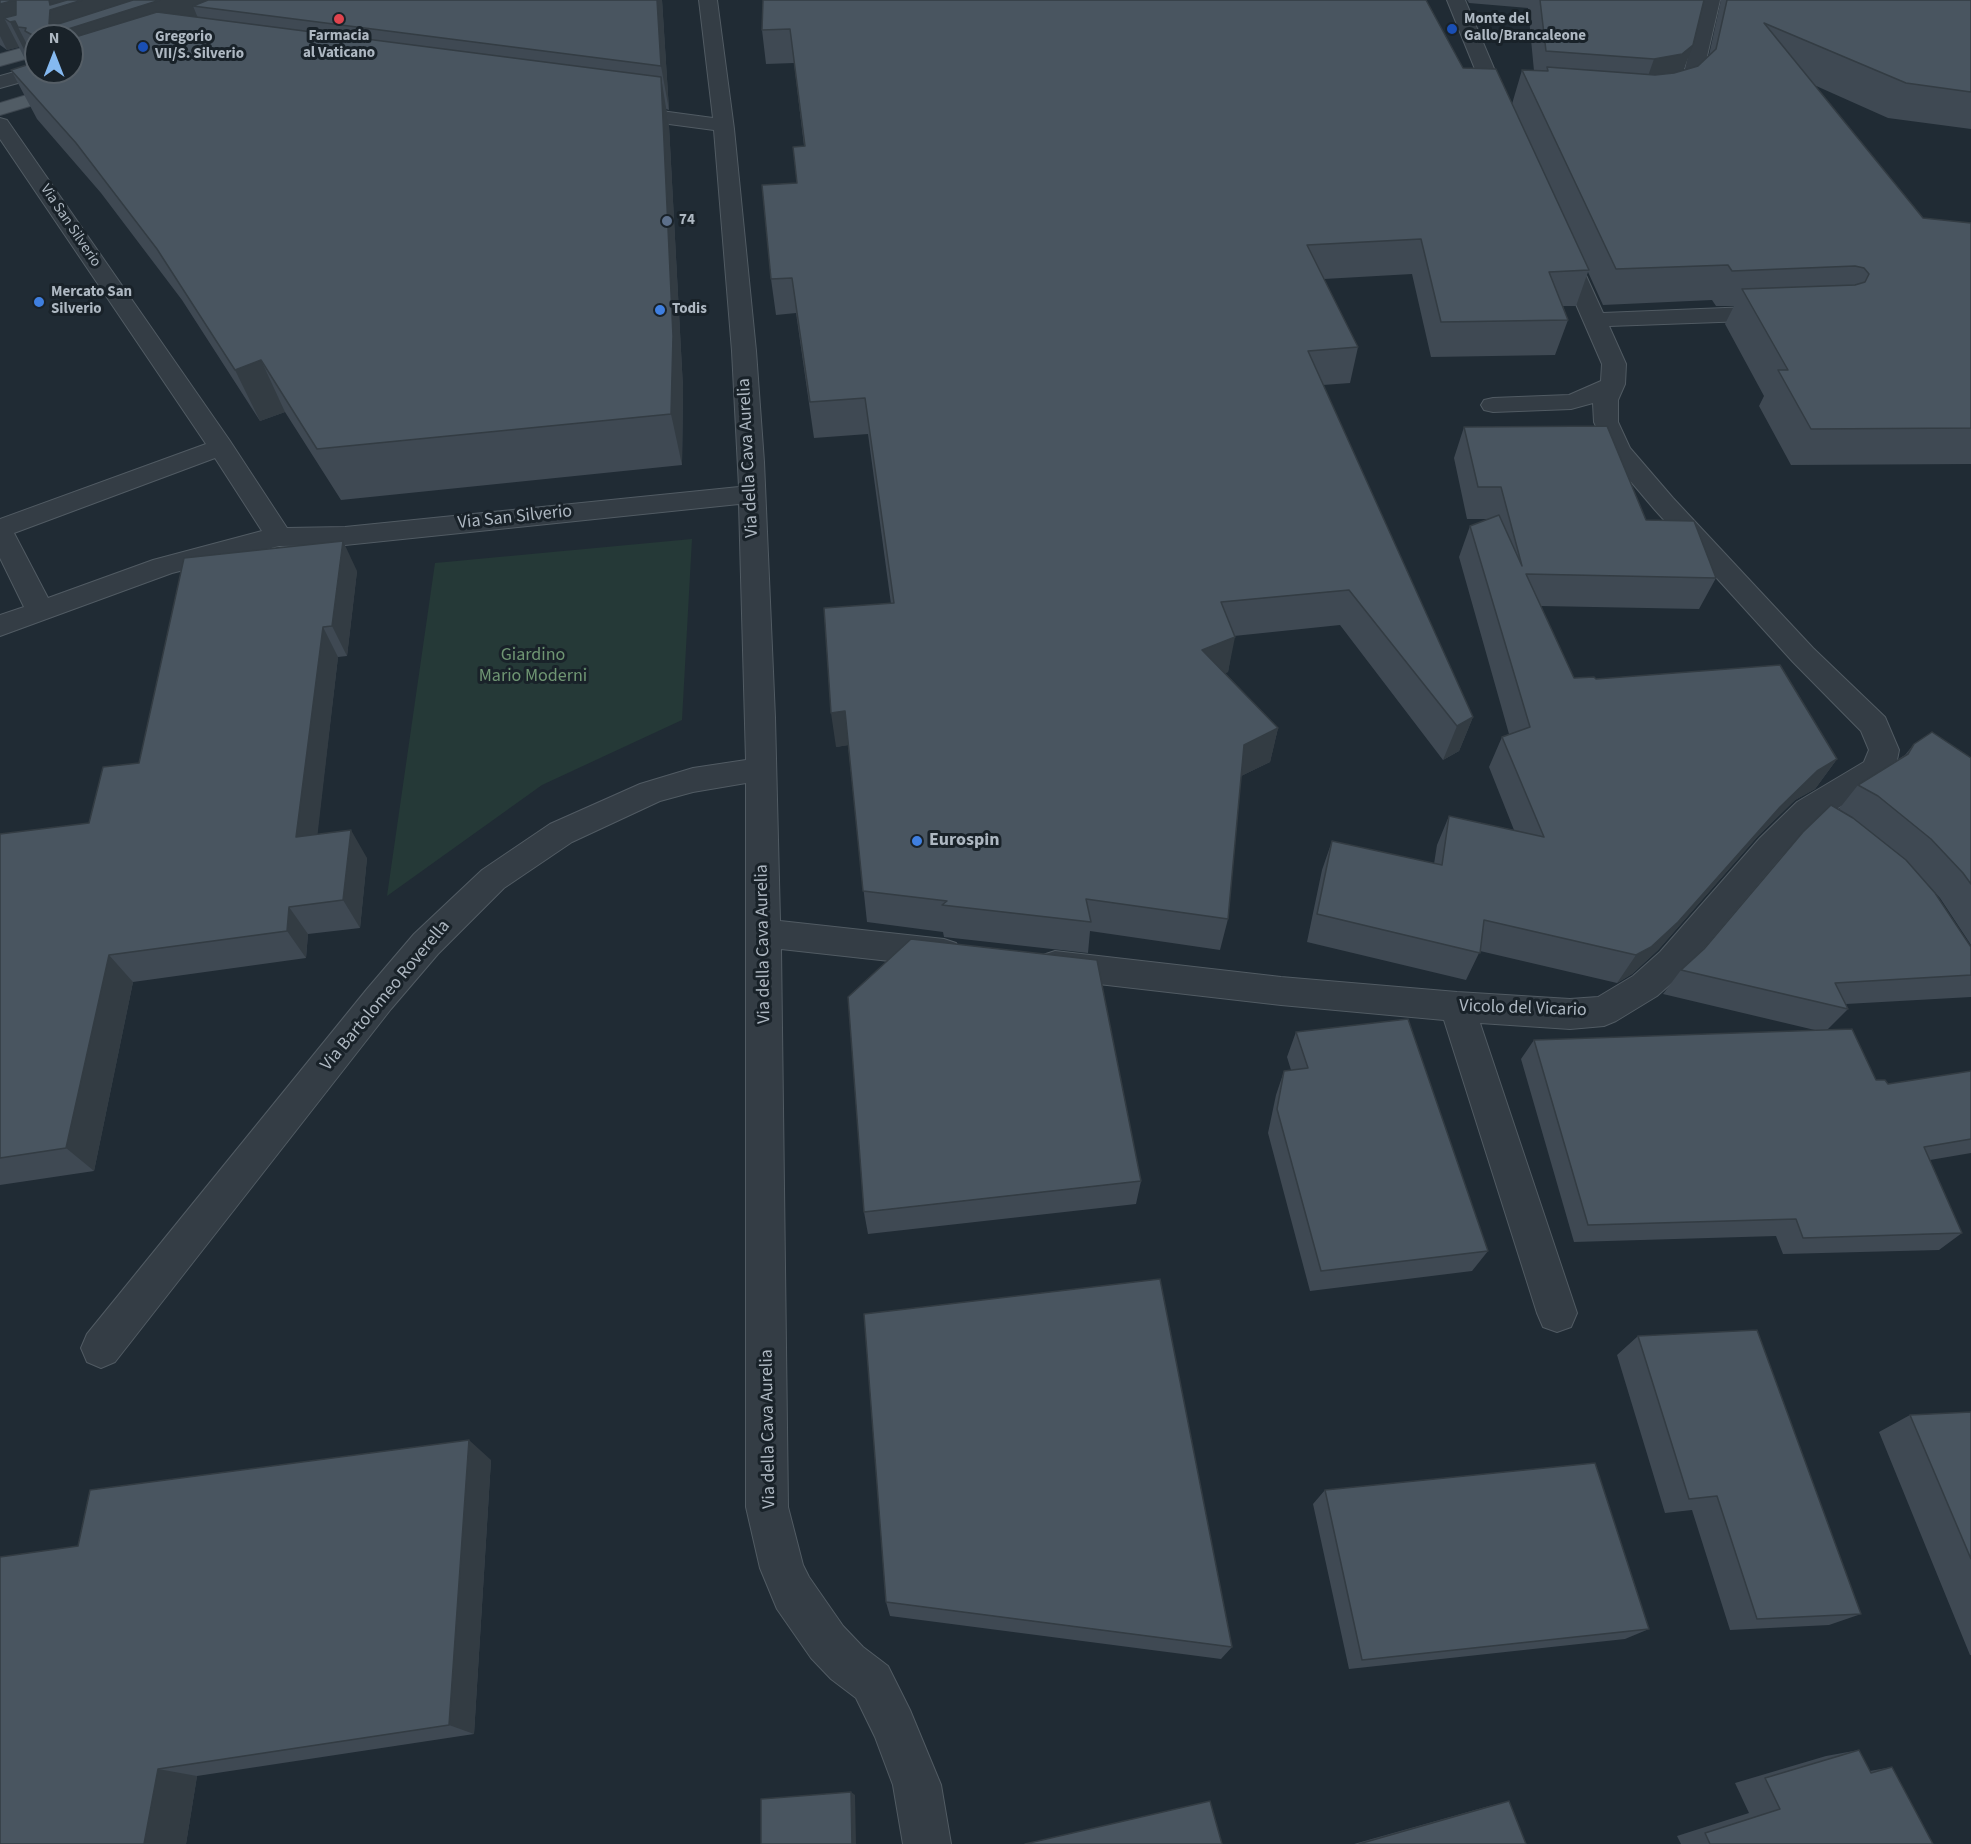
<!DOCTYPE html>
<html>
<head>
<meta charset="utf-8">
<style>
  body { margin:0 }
  #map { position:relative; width:1971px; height:1844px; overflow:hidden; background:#202b34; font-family:"Source Sans 3",sans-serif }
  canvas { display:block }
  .north { position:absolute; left:24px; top:24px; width:60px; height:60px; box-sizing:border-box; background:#192229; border:2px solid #555e66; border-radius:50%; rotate:0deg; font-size:16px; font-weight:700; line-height:24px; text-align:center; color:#aeb8c2 }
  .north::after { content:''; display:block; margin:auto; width:21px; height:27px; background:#85b9f0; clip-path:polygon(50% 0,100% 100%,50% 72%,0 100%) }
</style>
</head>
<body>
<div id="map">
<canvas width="1971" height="1844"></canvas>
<div class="north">N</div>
</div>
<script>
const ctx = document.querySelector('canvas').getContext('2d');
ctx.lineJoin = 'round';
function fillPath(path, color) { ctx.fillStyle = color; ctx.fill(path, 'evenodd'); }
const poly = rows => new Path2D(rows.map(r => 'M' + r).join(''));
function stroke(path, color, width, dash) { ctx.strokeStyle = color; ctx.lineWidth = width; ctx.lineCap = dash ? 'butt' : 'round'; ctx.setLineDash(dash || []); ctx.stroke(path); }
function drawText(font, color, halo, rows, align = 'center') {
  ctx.font = font + ' "Source Sans 3",sans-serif'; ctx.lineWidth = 6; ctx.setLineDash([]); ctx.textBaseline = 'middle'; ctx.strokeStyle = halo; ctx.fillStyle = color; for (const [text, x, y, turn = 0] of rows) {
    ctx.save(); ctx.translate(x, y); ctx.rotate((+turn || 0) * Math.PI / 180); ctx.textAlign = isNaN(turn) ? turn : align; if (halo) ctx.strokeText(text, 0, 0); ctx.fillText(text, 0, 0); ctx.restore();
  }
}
fillPath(poly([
  [692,539,682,720,542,785,387,896,435,563]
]), '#253937');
const minor = poly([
  [699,0,717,0,734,129,756,351,764,462,775,718,780,921,944,939,956,943,961,953,956,963,944,967,781,949,788,1507,803,1565,809,1577,843,1626,863,1647,888,1666,910,1710,941,1785,951,1844,903,1844,893,1785,875,1737,856,1698,831,1679,811,1658,777,1609,760,1568,746,1507,746,783,693,792,660,801,572,842,504,888,438,954,391,1009,115,1362,101,1368,87,1362,81,1348,87,1334,367,989,414,934,482,870,550,824,640,784,693,768,746,760,739,504,345,545,279,546,172,573,0,636,0,615,24,607,0,558,0,519,206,444,0,139,0,118,7,120,230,441,287,528,345,527,739,487,732,351,714,130,624,118,617,116,614,112,617,108,624,106,713,118,699,0],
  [215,458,262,531,153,560,48,598,14,533,215,458],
  [1447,0,1465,0,1512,111,1509,115,1495,115,1492,111,1447,0],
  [1702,0,1720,0,1701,82,1693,92,1673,102,1659,102,1656,98,1659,94,1682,81,1702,0],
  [36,66,36,72,46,72,43,76,0,88,0,76,36,66],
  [1563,242,1571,244,1574,249,1603,313,1774,306,1782,308,1786,313,1782,318,1774,320,1609,326,1626,364,1625,384,1618,400,1618,422,1630,448,1673,498,1813,648,1885,717,1899,750,1897,760,1886,778,1819,820,1782,856,1684,972,1657,996,1616,1021,1604,1026,1570,1029,1480,1023,1577,1313,1571,1327,1557,1332,1543,1327,1537,1313,1444,1020,1281,1005,1055,979,1043,975,1038,965,1043,955,1055,951,1281,977,1457,992,1570,999,1598,997,1633,976,1660,952,1760,838,1797,802,1864,762,1869,750,1861,731,1793,662,1655,510,1610,457,1594,422,1593,403,1571,409,1493,412,1484,410,1481,405,1484,400,1493,398,1569,395,1601,381,1602,364,1552,249,1555,244,1563,242]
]);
const major = poly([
  [36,44,36,56,0,66,0,54,36,44],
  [70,82,77,84,80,88,77,92,0,115,0,103,70,82]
]);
stroke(minor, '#515b63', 2);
stroke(major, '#3d464f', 2);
fillPath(minor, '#343d45');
fillPath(major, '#515c65');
fillPath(poly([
  [0,0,662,0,669,110,666,109,669,126,683,388,682,465,341,500,285,412,260,421,182,300,101,193,37,119,11,70,31,64,26,61,19,47,7,50,0,45],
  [36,36,72,36,72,72,36,72],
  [763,0,1463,68,1512,104,1522,70,1534,71,1528,8,1469,3,1467,0,1704,0,1683,70,1698,66,1709,55,1721,0,1971,0,1971,129,1888,118,1814,85,1923,218,1971,223,1971,464,1791,465,1759,406,1764,396,1725,324,1734,306,1716,306,1712,300,1603,305,1588,272,1576,306,1563,306,1568,320,1555,355,1431,357,1412,274,1324,279,1358,347,1350,383,1323,385,1473,717,1459,751,1443,760,1340,625,1234,636,1228,672,1225,673,1278,728,1270,762,1241,776,1228,919,1220,950,1090,931,1088,953,944,937,943,932,867,922,848,745,836,747,891,604,868,434,814,438,796,313,776,315,771,279,797,183,804,146,794,63,766,64,762,30],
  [1464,427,1646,520,1716,578,1699,609,1541,606,1574,678,1596,679,1837,759,1815,789,1795,800,1758,836,1658,950,1632,974,1617,983,1480,951,1466,980,1307,942,1322,870,1332,841,1434,864,1437,845,1449,816,1514,830,1489,767,1502,737,1509,734,1459,557,1470,526,1488,519,1467,519,1454,458],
  [357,571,347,656,338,657,317,834,367,858,360,928,308,934,306,958,133,982,94,1171,0,1185,0,834,89,823],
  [1914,744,1971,758,1971,945,1940,898,1924,881,1971,947,1971,997,1846,1004,1848,1009,1827,1030,1876,1080,1888,1084,1971,1071,1971,1153,1930,1160,1962,1233,1939,1250,1783,1254,1776,1236,1574,1242,1521,1059,1534,1040,1819,1031,1663,994,1681,970,1704,949,1839,809,1858,785,1905,755],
  [1296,1032,1488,1251,1472,1271,1310,1291,1268,1133,1276,1095,1284,1071,1291,1070,1287,1057],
  [1141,1181,1136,1204,868,1234,864,1212],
  [1638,1336,1861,1614,1829,1625,1730,1630,1692,1510,1665,1513,1617,1355],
  [1971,1412,1971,1655,1970,1655,1879,1432,1910,1415],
  [491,1460,474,1734,197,1776,186,1844,0,1844,78,1546],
  [1325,1490,1649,1629,1625,1639,1349,1669,1313,1504],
  [886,1602,1232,1647,1221,1659,890,1616],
  [1859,1750,1870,1771,1892,1767,1933,1844,1681,1844,1677,1836,1749,1813,1735,1783,1826,1756],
  [1509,1801,1526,1844,1354,1844,1489,1806]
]), '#3f4953');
fillPath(poly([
  [16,0,26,28,18,27,36,62,36,64,32,65,10,22,4,18,19,47,7,50,0,36,0,4],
  [46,0,291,0,193,6,204,33,72,58,72,36,46,36,49,24],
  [657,0,662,0,669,110,661,66],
  [1693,45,1680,79,1642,93,1654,59],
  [661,77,669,126,683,388,682,465,671,414],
  [261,360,285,412,260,421,235,370],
  [343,541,357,571,347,656,332,626],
  [323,627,338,657,314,865,296,837],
  [1235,637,1228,672,1196,684,1202,650],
  [845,711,849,745,836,747,831,713],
  [1473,717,1459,751,1443,760,1457,726],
  [1278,728,1270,762,1237,778,1244,745],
  [1837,759,1815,789,1795,800,1758,836,1658,950,1632,974,1617,983,1636,955,1780,807,1817,771],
  [351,830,367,858,360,928,343,900],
  [289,907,308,934,306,958,287,931],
  [109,955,133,982,94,1171,66,1148],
  [469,1440,491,1460,474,1734,449,1725],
  [158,1769,197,1776,186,1844,144,1844],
  [851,1792,855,1795,856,1844,852,1844]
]), '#333c43');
const building = poly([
  [0,0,15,0,0,4,0,0],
  [16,0,49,0,50,5,67,0,82,0,50,10,49,24,52,26,133,0,160,0,46,36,36,36,36,37,25,31,26,28,18,27,15,21,10,22,4,18,16,15,16,0],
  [208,0,657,0,661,66,193,6,208,0],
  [763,0,1426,0,1463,68,1496,69,1589,270,1549,272,1568,320,1441,322,1421,239,1307,245,1358,347,1308,351,1473,717,1457,726,1349,590,1221,602,1235,637,1202,650,1278,728,1244,745,1228,919,1086,899,1091,922,942,905,947,901,863,891,845,711,831,713,824,608,894,603,865,398,810,402,792,278,771,279,762,185,797,183,793,147,805,146,790,29,762,30,763,0],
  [1540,0,1704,0,1693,45,1682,54,1654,59,1546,51,1540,0],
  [1727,0,1971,0,1971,92,1906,83,1764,23,1923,218,1971,223,1971,428,1811,429,1778,370,1788,370,1742,289,1855,285,1865,282,1869,274,1864,268,1855,266,1732,271,1728,265,1616,269,1522,70,1548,71,1547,67,1655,75,1674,73,1698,66,1716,49,1727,0],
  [157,12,661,77,673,336,671,414,317,449,261,360,235,370,157,249,76,143,11,70,36,62,36,72,72,72,72,38,157,12],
  [1607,426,1646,520,1694,521,1716,578,1526,574,1574,678,1594,677,1596,679,1780,665,1837,759,1817,771,1780,807,1678,922,1651,947,1636,955,1484,920,1480,953,1317,914,1332,841,1442,865,1449,816,1544,837,1502,737,1530,727,1470,526,1499,515,1522,566,1501,487,1478,487,1464,427,1607,426],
  [343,541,332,626,323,627,296,837,351,830,343,900,289,907,287,931,109,955,66,1148,0,1158,0,834,89,823,103,767,139,763,184,558,343,541],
  [1932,732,1971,758,1971,884,1963,873,1931,839,1878,796,1858,785,1908,754,1914,744,1932,732],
  [1831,805,1853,818,1906,860,1935,893,1971,947,1971,975,1835,983,1848,1009,1681,970,1704,949,1803,832,1831,805],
  [911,939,1097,960,1141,1181,864,1212,848,997,911,939],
  [1408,1019,1488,1251,1321,1271,1277,1109,1284,1071,1308,1068,1296,1032,1408,1019],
  [1852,1029,1876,1080,1885,1080,1888,1084,1971,1071,1971,1139,1924,1147,1962,1233,1803,1238,1796,1219,1588,1225,1534,1040,1852,1029],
  [1160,1279,1232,1647,886,1602,864,1314,1160,1279],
  [1757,1330,1861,1614,1757,1619,1717,1496,1689,1499,1638,1336,1757,1330],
  [1971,1412,1971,1559,1910,1415,1971,1412],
  [469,1440,449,1725,158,1769,144,1844,0,1844,0,1557,78,1546,90,1490,469,1440],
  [1595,1463,1649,1629,1362,1660,1325,1490,1595,1463],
  [1859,1750,1871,1773,1892,1767,1933,1844,1710,1844,1705,1833,1780,1809,1765,1778,1859,1750],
  [851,1792,852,1844,761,1844,761,1799,851,1792],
  [1210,1801,1222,1844,1025,1844,1210,1801],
  [1509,1801,1526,1844,1359,1844,1509,1801]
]);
fillPath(building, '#495560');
stroke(building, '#333c43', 1.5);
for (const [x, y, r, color] of [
  [339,19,6,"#e0444e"],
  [1452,29,6,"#1a4fb4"],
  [143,47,6,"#1a4fb4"],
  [667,221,6,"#5c6f8a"],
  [39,302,6,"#3f7fe0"],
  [660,310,6,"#3f7fe0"],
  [917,841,6,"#3f7fe0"]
]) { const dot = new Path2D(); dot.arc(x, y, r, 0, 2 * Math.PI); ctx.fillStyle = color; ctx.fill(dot); stroke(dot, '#192229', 2); }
drawText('bold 15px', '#aeb8c2', '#192229', [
  ["Monte del",1464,20],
  ["Gallo/Brancaleone",1464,37],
  ["Farmacia",339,37,"center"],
  ["al Vaticano",339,54,"center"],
  ["Gregorio",155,38],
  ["VII/S. Silverio",155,55],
  ["74",679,221],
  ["Mercato San",51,293],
  ["Silverio",51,310],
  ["Todis",672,310]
], 'left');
drawText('15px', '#aeb8c2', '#192229', [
  ["Via San Silverio",70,226,56]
]);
drawText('18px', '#aeb8c2', '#192229', [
  ["Via della Cava Aurelia",749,458,-93],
  ["Via San Silverio",515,518,-6],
  ["Via della Cava Aurelia",764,944,-91],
  ["Via Bartolomeo Roverella",386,996,-50],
  ["Vicolo del Vicario",1523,1009,2],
  ["Via della Cava Aurelia",769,1429,-91]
]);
drawText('18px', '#6f9673', '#192229', [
  ["Giardino",533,656],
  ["Mario Moderni",533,677]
]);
drawText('bold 18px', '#aeb8c2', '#192229', [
  ["Eurospin",929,841]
], 'left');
</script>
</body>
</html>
